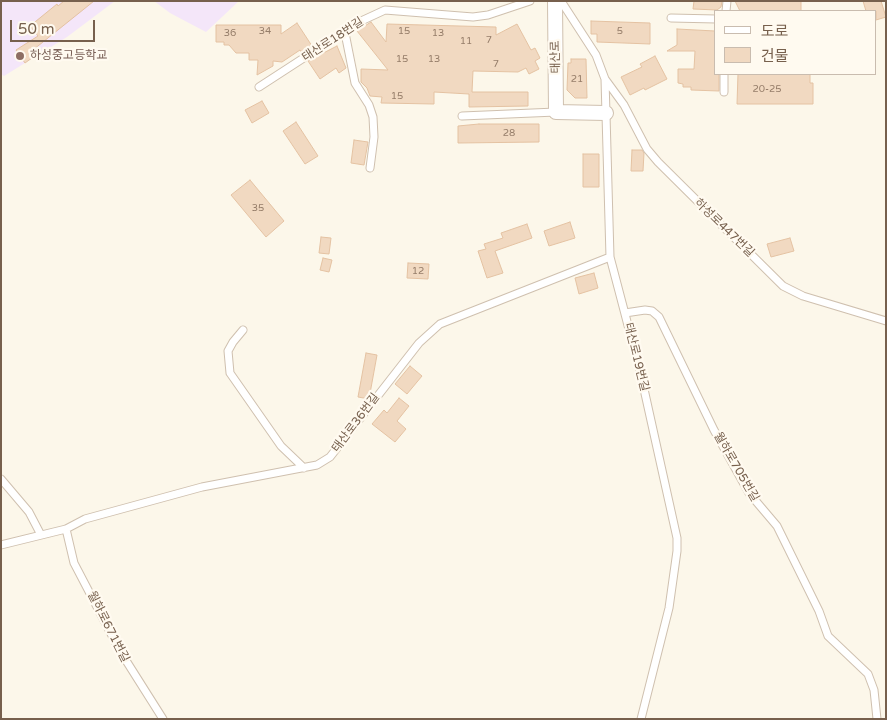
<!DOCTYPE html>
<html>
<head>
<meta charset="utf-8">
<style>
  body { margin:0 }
  #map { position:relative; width:887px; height:720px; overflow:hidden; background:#fcf7ea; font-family:"Varela Round","Noto Sans KR",sans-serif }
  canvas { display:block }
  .frame { position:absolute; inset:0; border:2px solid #77604d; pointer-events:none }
  .legend { position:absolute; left:714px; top:10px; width:162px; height:65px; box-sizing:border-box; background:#fffaf0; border:1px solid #c9bcaf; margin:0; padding:6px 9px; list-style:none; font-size:15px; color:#77604d }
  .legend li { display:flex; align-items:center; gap:10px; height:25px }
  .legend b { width:25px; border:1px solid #c9bcaf }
  .scale { position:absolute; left:10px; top:20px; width:85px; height:22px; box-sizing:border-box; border:2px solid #77604d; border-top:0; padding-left:6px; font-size:15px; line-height:18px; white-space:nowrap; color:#77604d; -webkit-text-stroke:4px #fffaf0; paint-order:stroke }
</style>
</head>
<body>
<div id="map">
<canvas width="887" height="720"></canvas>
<div class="frame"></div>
<ul class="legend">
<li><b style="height:6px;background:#fff"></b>도로</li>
<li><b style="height:14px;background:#f1d9c1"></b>건물</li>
</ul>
<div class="scale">50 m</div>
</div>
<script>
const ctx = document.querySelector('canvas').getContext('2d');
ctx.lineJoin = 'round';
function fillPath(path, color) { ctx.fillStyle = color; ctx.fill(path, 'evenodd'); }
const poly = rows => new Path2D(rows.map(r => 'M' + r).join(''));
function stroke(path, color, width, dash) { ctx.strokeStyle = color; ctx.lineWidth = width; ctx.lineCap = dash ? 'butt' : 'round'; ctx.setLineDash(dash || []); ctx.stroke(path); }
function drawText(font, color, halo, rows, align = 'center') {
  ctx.font = font + ' "Varela Round","Noto Sans KR",sans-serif'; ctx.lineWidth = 4.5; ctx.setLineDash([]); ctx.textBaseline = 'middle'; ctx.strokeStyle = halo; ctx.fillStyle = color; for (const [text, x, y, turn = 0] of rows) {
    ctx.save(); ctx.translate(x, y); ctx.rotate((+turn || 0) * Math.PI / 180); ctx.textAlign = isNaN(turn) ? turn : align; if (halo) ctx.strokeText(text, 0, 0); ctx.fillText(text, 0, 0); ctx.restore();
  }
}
fillPath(poly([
  [1,1,115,1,67,37,4,76,1,74],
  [154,1,239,1,206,32,170,13]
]), '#f4e6f9');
const building = poly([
  [64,1,94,1,33,50,36,55,25,63,16,50,38,36,30,26,57,4,58,6,64,1],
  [694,1,722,1,721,7,717,10,693,9,694,1],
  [735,1,801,1,801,11,740,11,735,1],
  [863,1,881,1,886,17,876,20,876,11,866,11,863,1],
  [591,21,650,23,650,44,597,42,597,34,591,34,591,21],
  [371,22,386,42,387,24,496,27,496,35,517,24,531,50,535,48,540,58,535,61,539,69,529,74,526,68,518,72,473,71,472,92,528,92,528,106,469,107,469,94,434,92,434,104,381,103,382,97,370,96,367,88,361,82,361,69,388,70,357,31,371,22],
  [297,23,312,46,302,53,300,50,282,62,273,61,273,66,257,75,258,60,249,60,249,53,236,53,229,45,224,45,224,42,216,42,216,25,281,25,281,34,297,23],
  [677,29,715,31,716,74,719,74,719,91,691,90,691,87,683,87,683,84,678,83,678,69,694,69,695,51,667,51,677,45,677,29],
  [337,46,346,68,339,73,336,68,320,79,308,61,337,46],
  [655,56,667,79,645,90,644,88,630,95,621,77,642,67,640,64,655,56],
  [571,59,586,59,587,98,575,98,567,90,568,63,571,63,571,59],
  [738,74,810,74,810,83,813,83,813,104,737,104,738,74],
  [262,101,269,113,252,123,245,110,262,101],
  [296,122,318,156,305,164,283,131,296,122],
  [479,124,539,124,539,142,458,143,458,126,479,124],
  [354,140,368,142,364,165,351,163,354,140],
  [632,150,642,150,644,153,643,171,631,171,632,150],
  [583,154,599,154,599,187,583,187,583,154],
  [250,180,284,221,266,237,231,195,250,180],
  [570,222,575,238,549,246,544,231,570,222],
  [527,224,532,238,495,251,503,273,487,278,478,251,486,249,484,244,503,238,501,233,527,224],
  [321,237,331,238,329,254,319,253,321,237],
  [790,238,794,251,771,257,767,244,790,238],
  [323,258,332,260,329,272,320,270,323,258],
  [408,263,429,264,428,279,407,278,408,263],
  [594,273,598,288,579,294,575,278,594,273],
  [366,353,377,355,369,399,358,397,366,353],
  [410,366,422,376,407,394,395,384,410,366],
  [399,398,409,406,397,421,406,429,395,442,372,424,384,410,387,413,399,398]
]);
fillPath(building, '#f1d9c1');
stroke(building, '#e4c2a2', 1);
const service = poly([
  [561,1,596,55,605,79,610,257,640,371,677,538,677,551,669,608,641,719],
  [726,11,727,1],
  [671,18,716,19],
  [345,33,355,83,369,105,373,117,374,137,370,168],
  [605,79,624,105,647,149,658,162,783,286,803,296,886,321],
  [259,87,359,22,385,10,473,17,488,15,530,1],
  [724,92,724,74],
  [462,116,556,112],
  [625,313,645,310,652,311,659,317,714,430,749,493,777,526,819,611,828,636,868,674,874,690,877,719],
  [243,330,233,342,228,351,230,373,281,446,304,468],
  [1,479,29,512,41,535],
  [66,529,74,563,120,651,163,719],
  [1,545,66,529,85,519,202,487,317,465,330,457,419,343,440,324,610,257]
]);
const minor = poly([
  [555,1,556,112,606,113]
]);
stroke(service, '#cfc0af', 9);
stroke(minor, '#cfc0af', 16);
stroke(service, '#fff', 7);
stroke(minor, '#fff', 14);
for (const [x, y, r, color] of [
  [20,56,5,"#8d6e63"]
]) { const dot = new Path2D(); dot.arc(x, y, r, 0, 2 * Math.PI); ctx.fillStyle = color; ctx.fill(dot); stroke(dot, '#fffaf0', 2); }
drawText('10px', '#967e6a', null, [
  ["34",265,31],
  ["15",404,31],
  ["5",620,31],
  ["36",230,33],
  ["13",438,33],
  ["7",489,40],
  ["11",466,41],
  ["15",402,59],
  ["13",434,59],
  ["7",496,64],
  ["21",577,79],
  ["20-25",767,89],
  ["15",397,96],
  ["28",509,133],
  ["35",258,208],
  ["12",418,271]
]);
drawText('12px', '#77604d', '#fffaf0', [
  ["태산로18번길",333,40,-33],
  ["태산로",556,57,-91],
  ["하성로447번길",724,228,44],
  ["태산로19번길",636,357,76],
  ["태산로36번길",356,423,-53],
  ["월하로705번길",736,467,60],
  ["월하로671번길",108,627,63]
]);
drawText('12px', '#785e54', '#fffaf0', [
  ["하성중고등학교",30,56]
], 'left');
</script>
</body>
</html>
